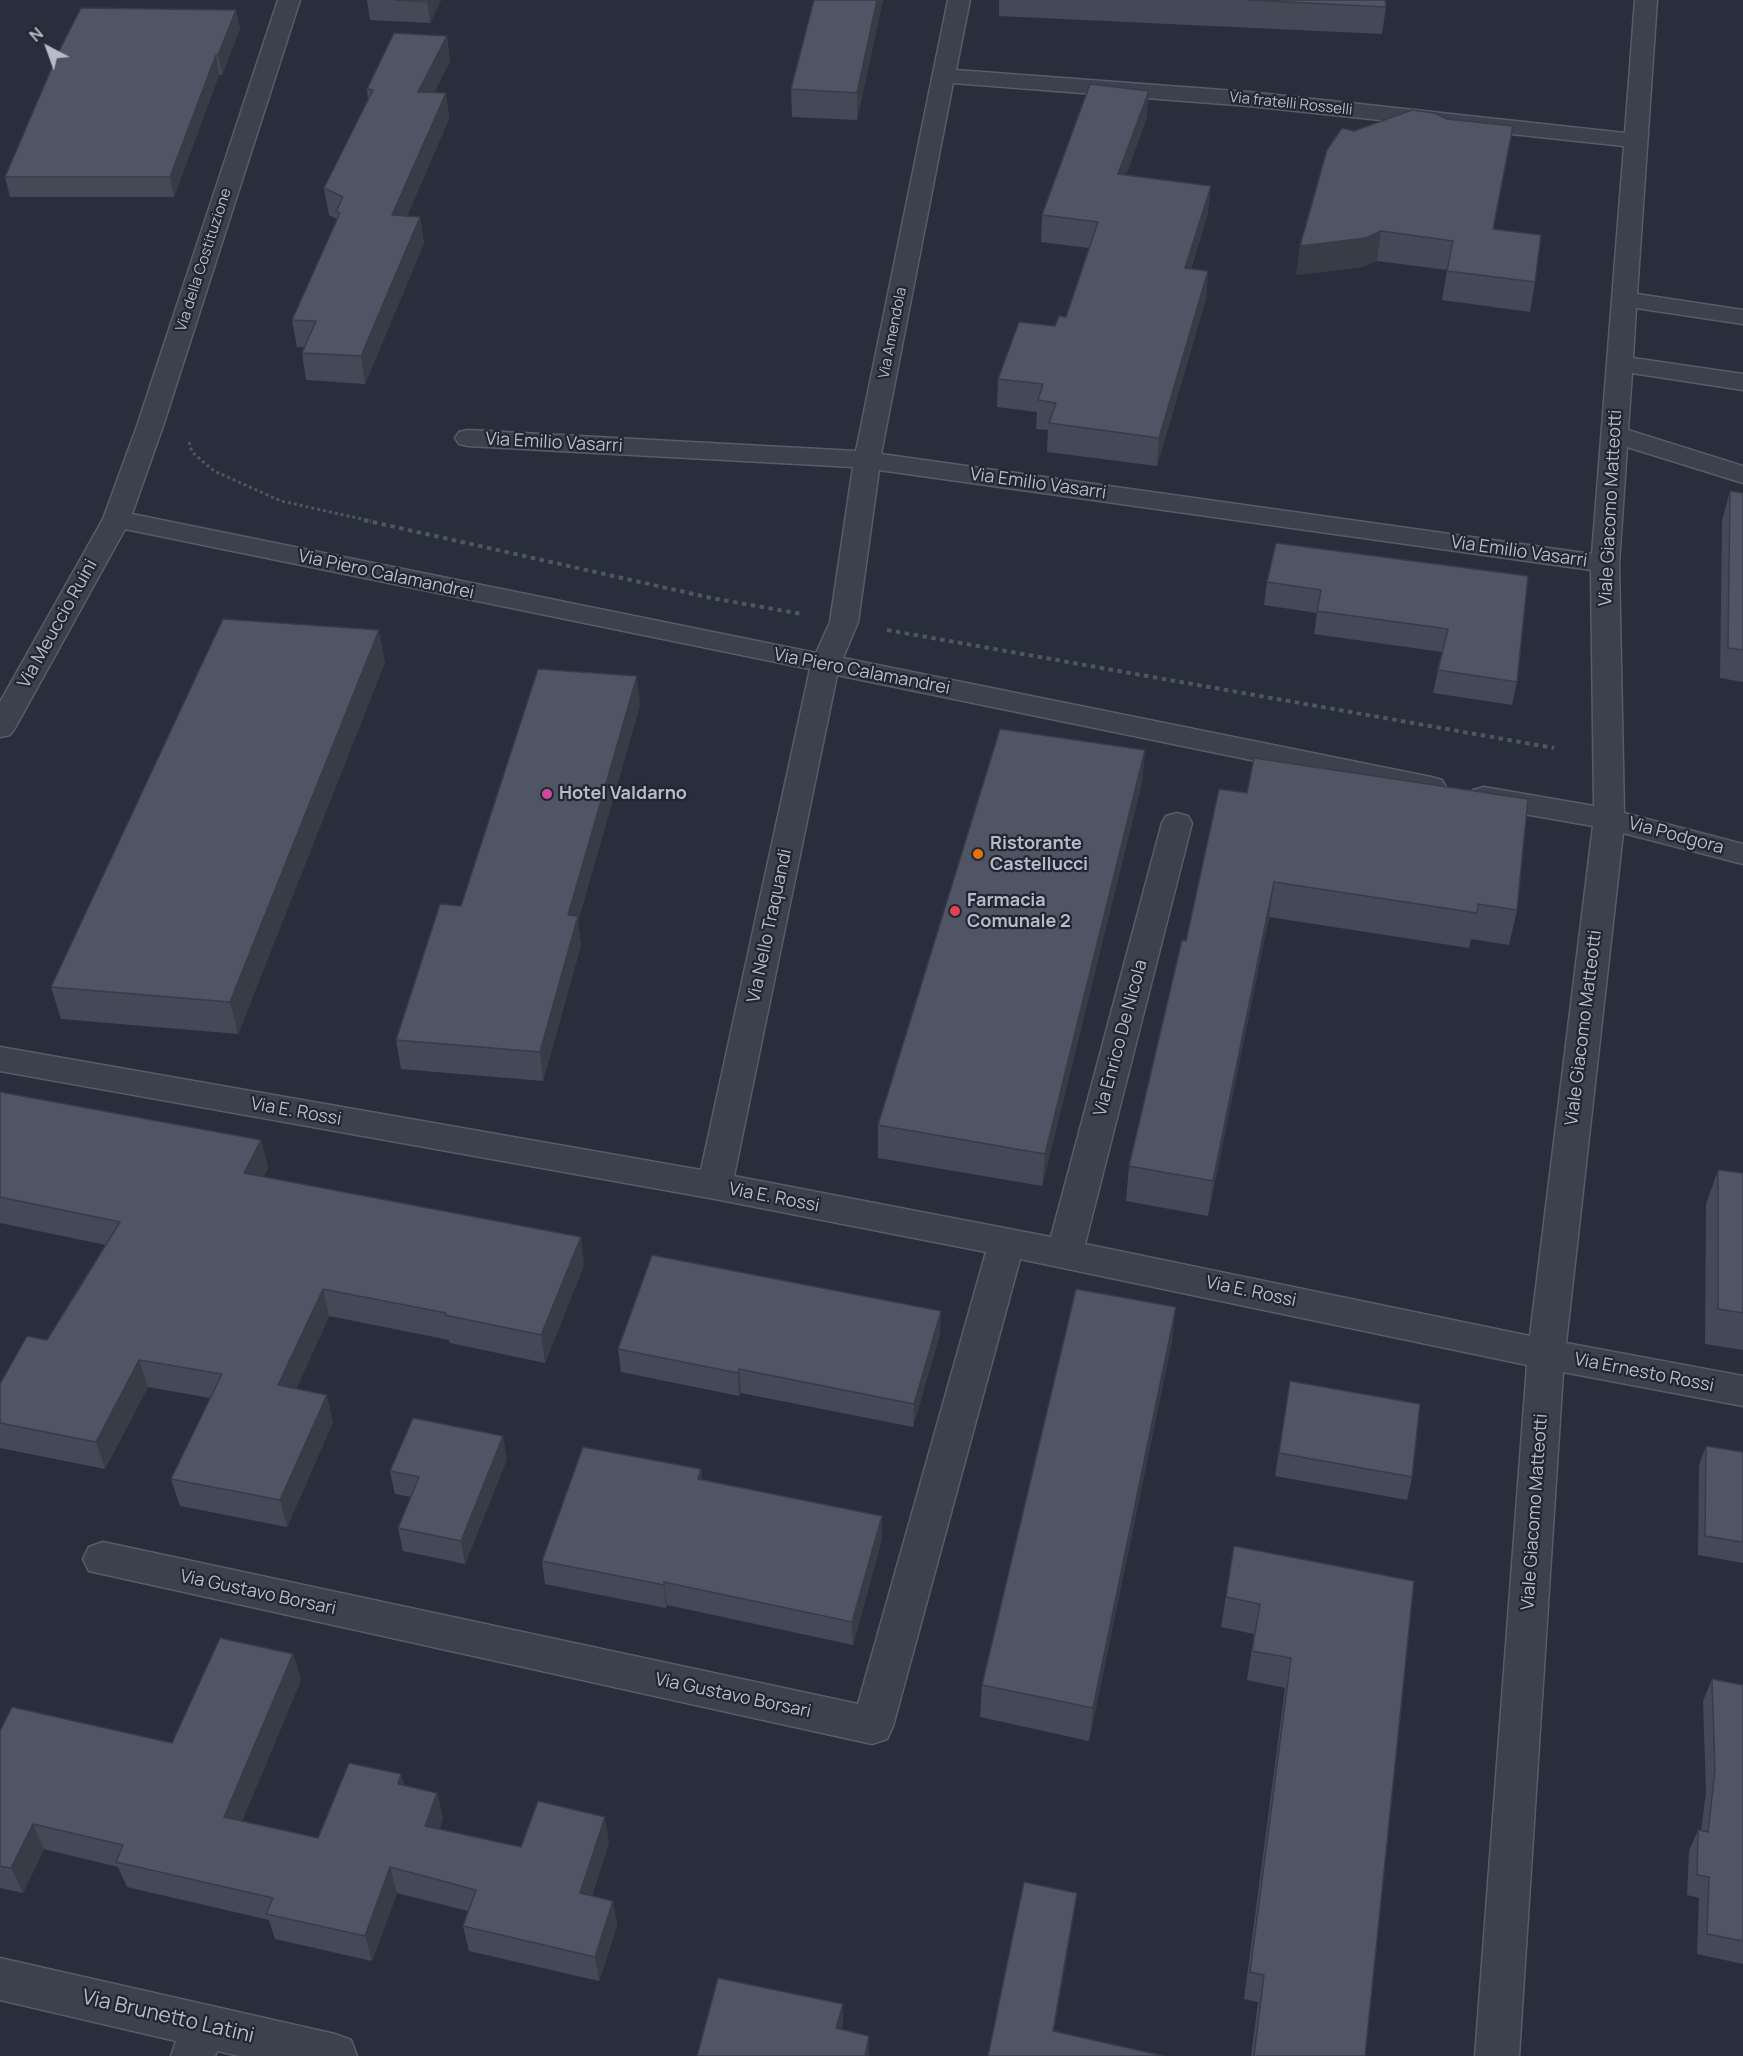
<!DOCTYPE html>
<html>
<head>
<meta charset="utf-8">
<style>
  body { margin:0 }
  #map { position:relative; width:1743px; height:2056px; overflow:hidden; background:#292e3d; font-family:Manrope,sans-serif }
  canvas { display:block }
  .north { position:absolute; left:18px; top:18px; width:60px; height:60px; -webkit-text-stroke:4px #212633; paint-order:stroke; rotate:319deg; font-size:16px; font-weight:700; line-height:24px; text-align:center; color:#b9bcc8 }
  .north::after { content:''; display:block; margin:auto; width:21px; height:27px; background:#b9bcc8; clip-path:polygon(50% 0,100% 100%,50% 72%,0 100%) }
</style>
</head>
<body>
<div id="map">
<canvas width="1743" height="2056"></canvas>
<div class="north">N</div>
</div>
<script>
const ctx = document.querySelector('canvas').getContext('2d');
ctx.lineJoin = 'round';
const poly = rows => new Path2D(rows.map(r => 'M' + r).join(''));
function stroke(path, color, width, dash) { ctx.strokeStyle = color; ctx.lineWidth = width; ctx.lineCap = dash ? 'butt' : 'round'; ctx.setLineDash(dash || []); ctx.stroke(path); }
function fillPath(path, color) { ctx.fillStyle = color; ctx.fill(path, 'evenodd'); }
function drawText(font, color, halo, rows, align = 'center') {
  ctx.font = font + ' Manrope,sans-serif'; ctx.lineWidth = 4.5; ctx.setLineDash([]); ctx.textBaseline = 'middle'; ctx.strokeStyle = halo; ctx.fillStyle = color; for (const [text, x, y, turn = 0] of rows) {
    ctx.save(); ctx.translate(x, y); ctx.rotate((+turn || 0) * Math.PI / 180); ctx.textAlign = isNaN(turn) ? turn : align; if (halo) ctx.strokeText(text, 0, 0); ctx.fillText(text, 0, 0); ctx.restore();
  }
}
const minor = poly([
  [278,0,300,0,163,426,132,514,816,653,830,622,853,467,468,446,459,444,455,438,459,432,468,430,856,451,948,0,970,0,956,70,1249,92,1625,133,1635,0,1657,0,1637,294,1743,310,1743,324,1636,308,1633,358,1743,374,1743,390,1632,373,1628,430,1743,466,1743,483,1627,447,1619,564,1624,813,1743,844,1743,864,1623,833,1566,1343,1743,1376,1743,1406,1563,1372,1519,2056,1475,2056,1527,1365,1020,1259,893,1726,887,1739,872,1744,89,1571,83,1559,89,1547,103,1542,858,1704,986,1252,715,1199,0,1071,0,1047,701,1170,810,669,125,529,15,728,10,735,0,737,0,702,103,519,137,426,278,0],
  [953,83,1249,106,1624,146,1592,554,881,454,953,83],
  [879,470,1591,570,1594,806,1484,787,1473,790,1469,797,1473,804,1484,807,1593,826,1530,1336,1085,1244,1192,823,1188,816,1177,813,1166,816,1162,823,1051,1237,734,1176,837,675,1431,797,1442,794,1446,787,1442,780,1431,777,843,658,858,622,879,470],
  [0,1958,335,2034,351,2040,357,2056,240,2056,217,2051,215,2056,171,2056,176,2041,0,2000,0,1958]
]);
stroke(minor, '#575c68', 3);
stroke(poly([
  [189,442,192,452,214,471,281,501,371,521]
]), '#4b585d', 3, [3, 3]);
stroke(poly([
  [364,520,711,598,802,614],
  [887,630,1554,748]
]), '#4b585d', 4, [4.5, 4.5]);
fillPath(minor, '#3c414d');
fillPath(poly([
  [367,0,441,0,430,23,370,20],
  [883,0,857,120,792,117,791,89],
  [999,0,1385,0,1386,7,1382,34,999,16],
  [236,10,240,29,222,75,219,75,174,197,10,197,5,177],
  [447,36,450,61,434,92,446,93,449,119,407,216,420,217,424,243,365,384,306,380,302,353,304,347,297,347,292,320,337,219,329,215,324,188,368,99,367,89],
  [1147,117,1126,175,1208,213,1191,269,1208,271,1206,299,1157,466,1047,452,1048,430,1036,429,1037,412,997,407,998,379,1066,317,1089,248,1041,242,1042,215],
  [1327,150,1493,229,1535,282,1530,312,1442,300,1447,270,1377,261,1362,267,1296,275,1300,246],
  [1730,491,1743,493,1743,682,1720,678,1722,521],
  [1528,576,1517,682,1512,705,1433,693,1442,652,1314,634,1317,613,1264,605,1267,582],
  [385,662,238,1034,61,1019,51,987],
  [640,705,578,921,581,945,543,1081,401,1069,396,1040,461,906],
  [1145,750,1142,782,1042,1186,878,1158,878,1125],
  [1219,789,1517,910,1509,945,1471,939,1469,948,1269,917,1208,1216,1126,1201,1129,1166,1186,941],
  [0,1092,261,1140,268,1168,263,1177,584,1265,545,1363,450,1343,449,1340,329,1316,296,1389,333,1422,287,1527,180,1506,171,1479,210,1398,148,1387,105,1469,0,1448,0,1384,47,1340,106,1245,0,1223],
  [1718,1170,1743,1173,1743,1350,1705,1344,1706,1204],
  [940,1334,913,1427,741,1393,739,1396,621,1372,618,1349],
  [1172,1341,1089,1741,980,1717,982,1685],
  [1290,1381,1412,1477,1407,1500,1275,1476],
  [1706,1446,1743,1452,1743,1563,1698,1555,1699,1465],
  [507,1459,465,1564,403,1551,398,1528,411,1497,395,1494,390,1471],
  [701,1469,702,1479,882,1516,882,1539,853,1645,667,1605,666,1608,545,1584,542,1561],
  [1234,1546,1414,1581,1365,2056,1251,2056,1258,2002,1244,1999,1285,1688,1247,1680,1254,1634,1221,1627],
  [293,1654,301,1680,242,1821,318,1838,401,1774,404,1786,437,1793,443,1819,439,1829,521,1847,609,1843,592,1895,613,1901,617,1926,599,1981,469,1951,463,1926,468,1911,397,1893,372,1961,275,1939,269,1920,127,1887,118,1867,44,1849,23,1893,0,1888,0,1731,172,1743],
  [1712,1679,1743,1685,1743,1964,1697,1954,1699,1898,1687,1895,1689,1851,1698,1830,1701,1831,1706,1792,1703,1701]
]), '#444957');
fillPath(poly([
  [428,0,441,0,430,23,427,2],
  [877,0,883,0,857,120,857,93],
  [236,10,240,29,222,75,218,55],
  [447,36,450,61,422,118,418,92],
  [216,55,219,75,174,197,170,177],
  [1149,91,1147,117,1116,202,1118,174],
  [446,93,449,119,396,242,392,215],
  [1211,186,1208,213,1182,296,1185,268],
  [420,217,424,243,365,384,361,356],
  [1381,231,1377,261,1362,267,1296,275,1300,246],
  [1208,271,1206,299,1157,466,1159,438],
  [379,630,385,662,238,1034,230,1002],
  [637,676,640,705,578,921,581,945,543,1081,540,1052,568,915],
  [1145,750,1142,782,1042,1186,1045,1154],
  [1274,882,1269,917,1208,1216,1213,1181],
  [261,1140,268,1168,251,1201,244,1173],
  [581,1237,584,1265,545,1363,541,1335],
  [323,1289,329,1316,286,1413,278,1385],
  [1176,1307,1172,1341,1089,1741,1093,1708],
  [941,1311,940,1334,913,1427,914,1404],
  [139,1360,148,1387,105,1469,96,1442],
  [739,1369,741,1393,739,1396,738,1373],
  [327,1395,333,1422,287,1527,280,1500],
  [503,1436,507,1459,465,1564,461,1541],
  [701,1469,703,1492,698,1479],
  [882,1516,882,1539,853,1645,852,1622],
  [664,1582,667,1605,666,1608,664,1585],
  [293,1654,301,1680,233,1843,224,1817],
  [401,1774,408,1800,398,1784],
  [437,1793,443,1819,431,1852,425,1826],
  [605,1817,609,1843,584,1918,580,1893],
  [33,1824,44,1849,23,1893,11,1868],
  [390,1867,397,1893,372,1961,365,1936],
  [1077,1893,1073,1921,1050,2056,1053,2031],
  [613,1901,617,1926,599,1981,595,1957],
  [843,2004,843,2024,837,2047,836,2028],
  [869,2036,869,2056,865,2056]
]), '#373c47');
const building = poly([
  [395,0,428,0,427,2,395,0],
  [814,0,877,0,857,93,791,89,814,0],
  [1248,0,1385,0,1386,7,1248,0],
  [81,8,236,10,218,55,216,55,170,177,5,177,59,51,81,8],
  [394,33,447,36,418,92,446,93,392,215,420,217,361,356,302,353,316,321,292,320,340,213,336,212,343,197,324,188,373,90,367,89,394,33],
  [1090,84,1149,91,1118,174,1211,186,1185,268,1208,271,1159,438,1049,423,1056,403,1038,400,1043,384,998,379,1019,322,1055,326,1059,316,1066,317,1098,222,1042,215,1090,84],
  [1412,110,1434,113,1447,119,1513,126,1493,229,1541,235,1535,282,1447,271,1453,241,1381,231,1366,238,1300,246,1327,150,1342,128,1354,131,1412,110],
  [1730,491,1743,493,1743,650,1728,648,1730,491],
  [1276,543,1528,576,1517,682,1438,670,1448,629,1317,611,1321,590,1267,582,1276,543],
  [223,619,379,630,230,1002,51,987,223,619],
  [538,669,637,676,568,915,578,916,540,1052,396,1040,440,904,461,906,538,669],
  [1000,729,1145,750,1045,1154,878,1125,1000,729],
  [1254,758,1528,799,1517,910,1478,904,1477,913,1274,882,1213,1181,1129,1166,1182,940,1186,941,1219,789,1247,793,1254,758],
  [0,1092,261,1140,244,1173,581,1237,541,1335,445,1315,446,1313,323,1289,278,1385,327,1395,280,1500,171,1479,222,1374,139,1360,96,1442,0,1423,0,1384,27,1336,47,1340,120,1222,0,1197,0,1092],
  [1718,1170,1743,1173,1743,1313,1718,1309,1718,1170],
  [652,1255,941,1311,914,1404,739,1369,738,1373,618,1349,652,1255],
  [1076,1289,1176,1307,1093,1708,982,1685,1076,1289],
  [1290,1381,1420,1404,1412,1477,1279,1453,1290,1381],
  [413,1418,503,1436,461,1541,398,1528,419,1477,390,1471,413,1418],
  [1706,1446,1743,1452,1743,1542,1705,1536,1706,1446],
  [583,1447,701,1469,698,1479,882,1516,852,1622,664,1582,664,1585,542,1561,583,1447],
  [1234,1546,1414,1581,1365,2056,1254,2056,1264,1975,1250,1972,1291,1658,1252,1651,1260,1604,1226,1597,1234,1546],
  [220,1638,293,1654,224,1817,318,1838,349,1763,401,1774,398,1784,437,1793,425,1826,521,1847,538,1801,605,1817,580,1893,613,1901,595,1957,463,1926,476,1890,390,1867,365,1936,266,1914,273,1898,116,1862,123,1845,33,1824,11,1868,0,1866,0,1731,12,1707,172,1743,220,1638],
  [1712,1679,1743,1685,1743,1941,1707,1934,1709,1877,1697,1875,1698,1830,1708,1832,1715,1771,1712,1679],
  [1024,1882,1077,1893,1053,2031,1164,2056,988,2056,1024,1882],
  [718,1978,843,2004,836,2028,869,2036,865,2056,697,2056,718,1978]
]);
fillPath(building, '#4f5565');
stroke(building, '#373c47', 1.5);
for (const [x, y, r, color] of [
  [547,794,6,"#d1479c"],
  [978,854,6,"#e8710a"],
  [955,911,6,"#e0444e"]
]) { const dot = new Path2D(); dot.arc(x, y, r, 0, 2 * Math.PI); ctx.fillStyle = color; ctx.fill(dot); stroke(dot, '#212633', 2); }
drawText('15px', '#b9bcc8', '#212633', [
  ["Via fratelli Rosselli",1291,104,6],
  ["Via della Costituzione",204,260,-72],
  ["Via Amendola",893,333,-79]
]);
drawText('18px', '#b9bcc8', '#212633', [
  ["Via Emilio Vasarri",554,443,3],
  ["Via Emilio Vasarri",1038,484,8],
  ["Viale Giacomo Matteotti",1611,508,-87],
  ["Via Emilio Vasarri",1519,552,8],
  ["Via Piero Calamandrei",386,575,12],
  ["Via Meuccio Ruini",58,624,-61],
  ["Via Piero Calamandrei",862,672,11],
  ["Via Podgora",1676,836,15],
  ["Via Nello Traquandi",770,926,-78],
  ["Viale Giacomo Matteotti",1584,1028,-83],
  ["Via Enrico De Nicola",1121,1038,-75],
  ["Via E. Rossi",296,1112,10],
  ["Via E. Rossi",774,1198,11],
  ["Via E. Rossi",1251,1292,12],
  ["Via Ernesto Rossi",1644,1373,11],
  ["Viale Giacomo Matteotti",1535,1512,-86],
  ["Via Gustavo Borsari",258,1593,12],
  ["Via Gustavo Borsari",733,1696,12]
]);
drawText('bold 18px', '#b9bcc8', '#212633', [
  ["Hotel Valdarno",559,794],
  ["Ristorante",990,844],
  ["Castellucci",990,865],
  ["Farmacia",967,901],
  ["Comunale 2",967,922]
], 'left');
drawText('21px', '#b9bcc8', '#212633', [
  ["Via Brunetto Latini",168,2017,13]
]);
</script>
</body>
</html>
